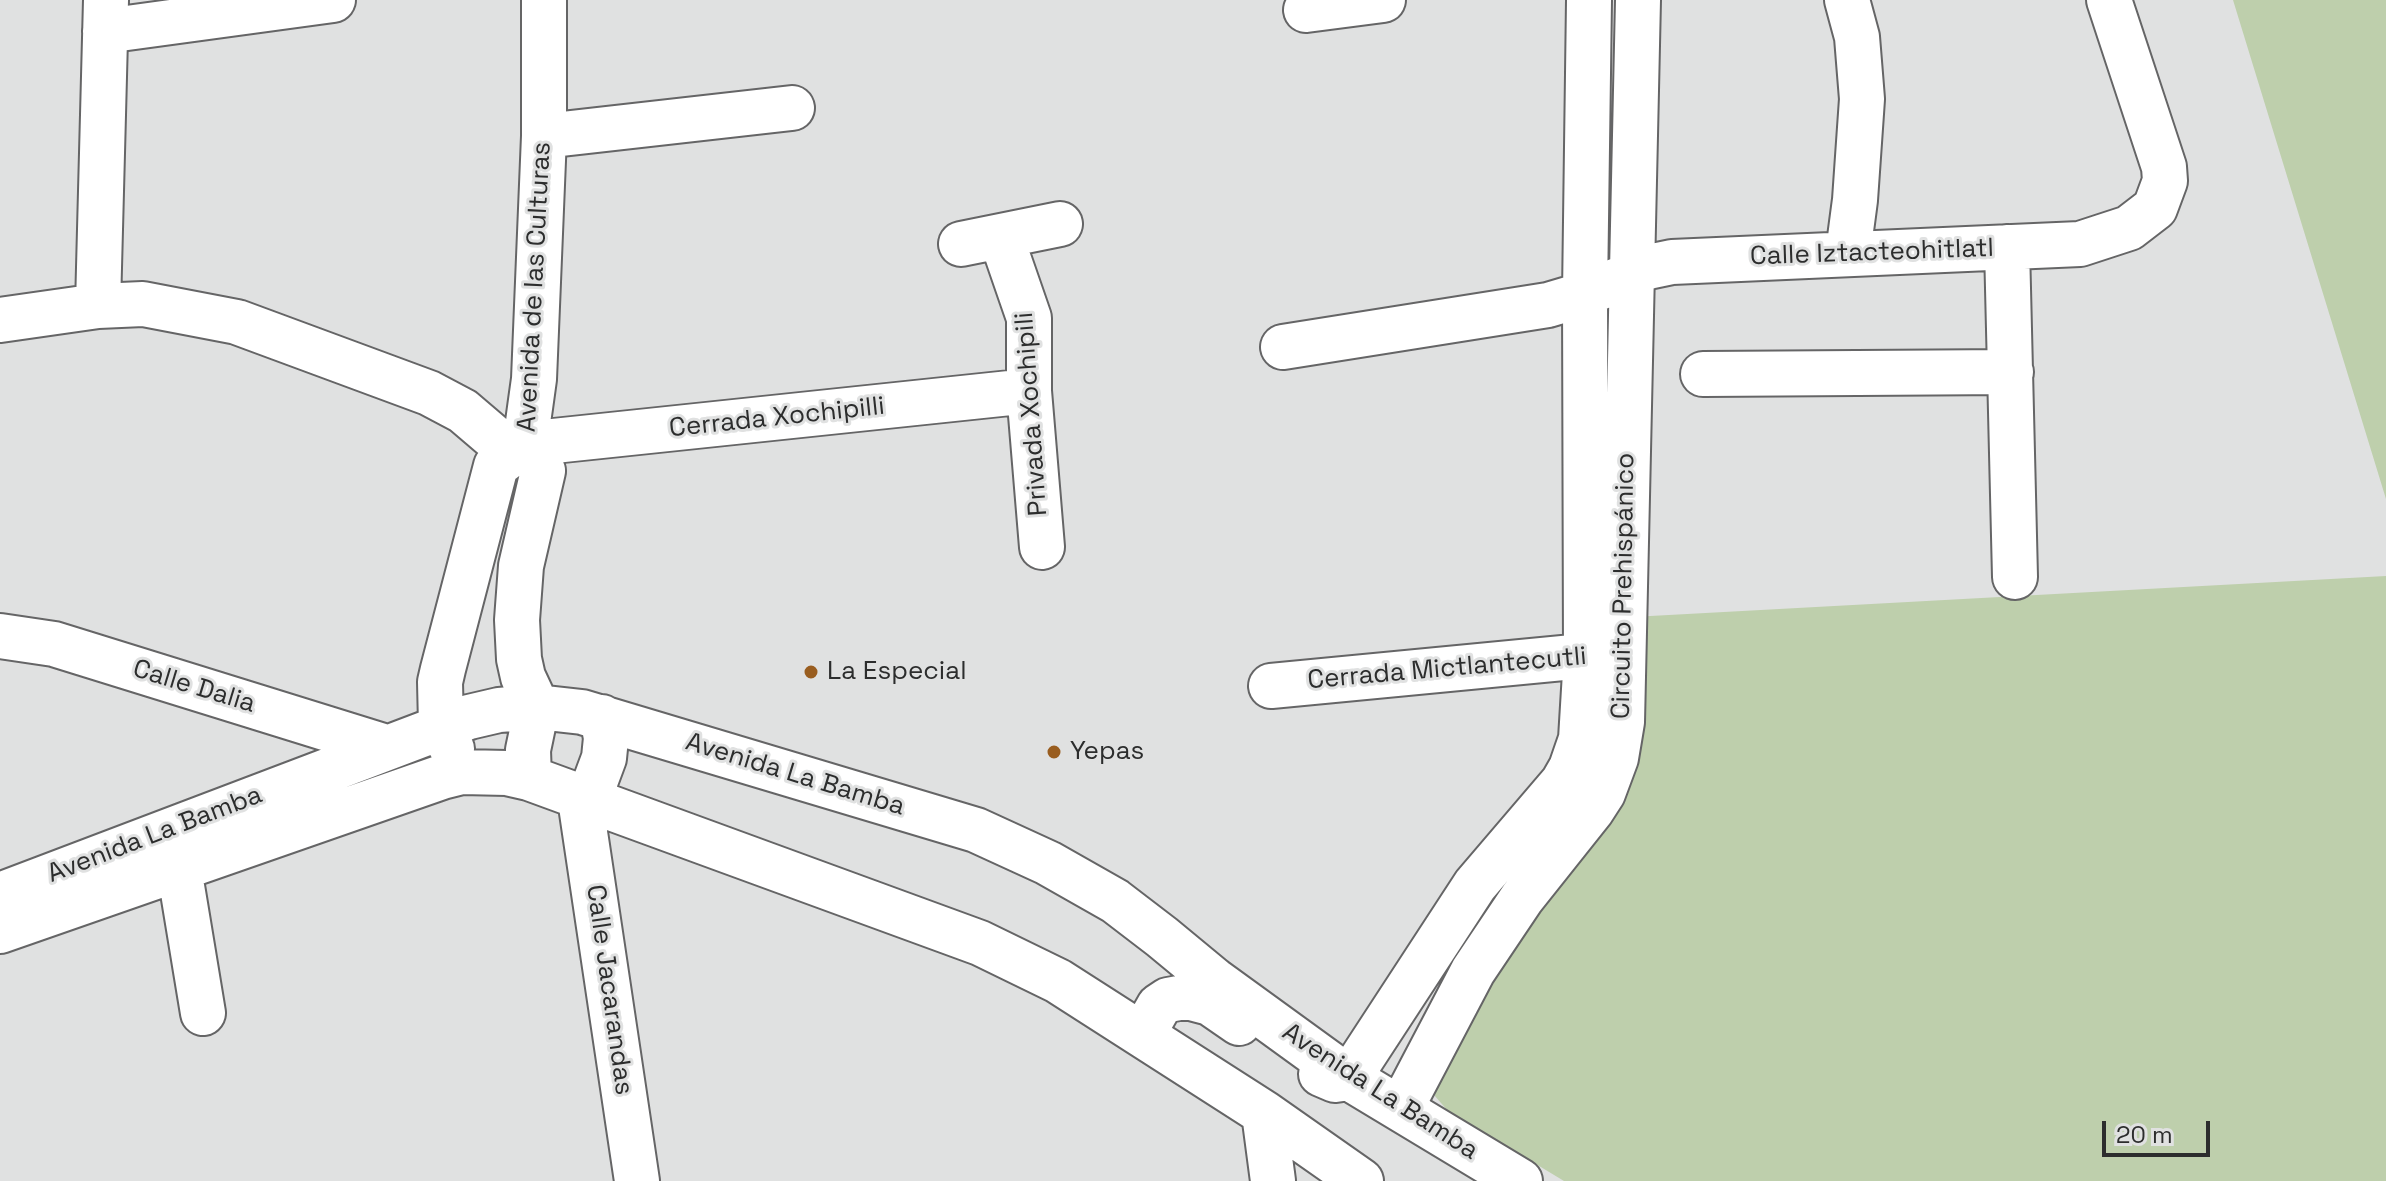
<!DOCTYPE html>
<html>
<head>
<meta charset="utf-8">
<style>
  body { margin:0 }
  #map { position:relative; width:2386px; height:1181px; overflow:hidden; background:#e0e1e1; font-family:"Space Grotesk",sans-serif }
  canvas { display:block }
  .scale { position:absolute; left:2102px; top:1121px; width:108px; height:36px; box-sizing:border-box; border:4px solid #2c2d2d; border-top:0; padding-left:10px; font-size:24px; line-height:28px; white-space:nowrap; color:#2c2d2d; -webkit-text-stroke:6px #e0e1e1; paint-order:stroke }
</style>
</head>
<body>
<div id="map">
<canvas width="2386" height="1181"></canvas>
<div class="scale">20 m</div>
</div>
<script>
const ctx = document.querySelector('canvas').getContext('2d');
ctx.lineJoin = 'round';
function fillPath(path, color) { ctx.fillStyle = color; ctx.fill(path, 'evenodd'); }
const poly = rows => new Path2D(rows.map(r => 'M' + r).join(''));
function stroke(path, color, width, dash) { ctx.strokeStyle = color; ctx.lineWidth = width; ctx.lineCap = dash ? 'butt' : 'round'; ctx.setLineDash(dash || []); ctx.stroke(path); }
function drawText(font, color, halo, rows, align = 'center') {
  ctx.font = font + ' "Space Grotesk",sans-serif'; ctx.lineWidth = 6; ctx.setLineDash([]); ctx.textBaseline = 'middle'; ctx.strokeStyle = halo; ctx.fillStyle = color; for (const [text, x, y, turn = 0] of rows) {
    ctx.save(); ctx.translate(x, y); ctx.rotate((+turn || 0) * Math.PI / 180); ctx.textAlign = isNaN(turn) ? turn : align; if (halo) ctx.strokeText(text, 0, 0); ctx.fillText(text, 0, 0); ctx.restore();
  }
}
fillPath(poly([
  [2233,0,2386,0,2386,499],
  [2386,576,2386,1181,1564,1181,1448,1111,1427,1087,1632,617]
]), '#becfac');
const minor = poly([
  [1847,0,1857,37,1862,99,1855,200,1848,253],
  [1306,10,1383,0],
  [105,31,333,0],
  [544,136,792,108],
  [1001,237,1029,318,1029,391,1042,547],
  [961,244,1060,224],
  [2007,247,2015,577],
  [98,306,106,0],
  [0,320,98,306,143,304,237,322,429,393,463,411,497,440,525,444,1029,391],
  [1283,347,1548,305,1585,294,1648,267,1672,262,2080,244,2129,228,2155,208,2165,181,2164,167,2109,0],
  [1703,374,2011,372],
  [0,636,54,644,386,747],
  [1271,686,1615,653],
  [602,717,606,738,604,758,594,785,580,799,637,1181],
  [452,749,441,725,440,682,443,669,496,466,525,444],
  [529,778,528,750,537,707,523,677,519,659,517,620,521,566,543,471,525,444,534,379,544,136,544,0],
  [179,868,203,1013],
  [0,895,469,717,499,710,537,707,582,712,976,830,1048,863,1115,901,1162,937,1214,980,1349,1078,1520,1181],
  [0,931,442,777,462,772,507,773,529,778,980,943,1058,981,1264,1113,1361,1181],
  [1143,1034,1159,1006,1168,1000,1179,998,1191,998,1210,1003,1239,1023],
  [1321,1074,1335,1080,1349,1078,1475,885,1563,782,1571,768,1581,739,1586,656,1585,294,1589,0],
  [1401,1108,1473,971,1522,898,1592,810,1603,793,1616,758,1622,722,1638,0],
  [1264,1113,1273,1181]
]);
stroke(minor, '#656566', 48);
stroke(minor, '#fff', 44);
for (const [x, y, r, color] of [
  [811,672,8,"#995d1f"],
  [1054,752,8,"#995d1f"]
]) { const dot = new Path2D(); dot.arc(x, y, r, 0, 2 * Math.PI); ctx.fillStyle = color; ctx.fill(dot); stroke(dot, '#e0e1e1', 3); }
drawText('26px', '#2c2d2d', '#e0e1e1', [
  ["Calle Iztacteohitlatl",1872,253,-2],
  ["Avenida de las Culturas",535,287,-87],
  ["Privada Xochipili",1032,414,-94],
  ["Cerrada Xochipilli",777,418,-6],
  ["Circuito Prehispánico",1624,586,-89],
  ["Cerrada Mictlantecutli",1447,669,-5],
  ["Calle Dalia",194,687,17],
  ["Avenida La Bamba",795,775,17],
  ["Avenida La Bamba",155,835,-21],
  ["Calle Jacarandas",609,990,82],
  ["Avenida La Bamba",1380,1092,33]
]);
drawText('26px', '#2c2d2d', '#e0e1e1', [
  ["La Especial",827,672],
  ["Yepas",1070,752]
], 'left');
</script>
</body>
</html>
